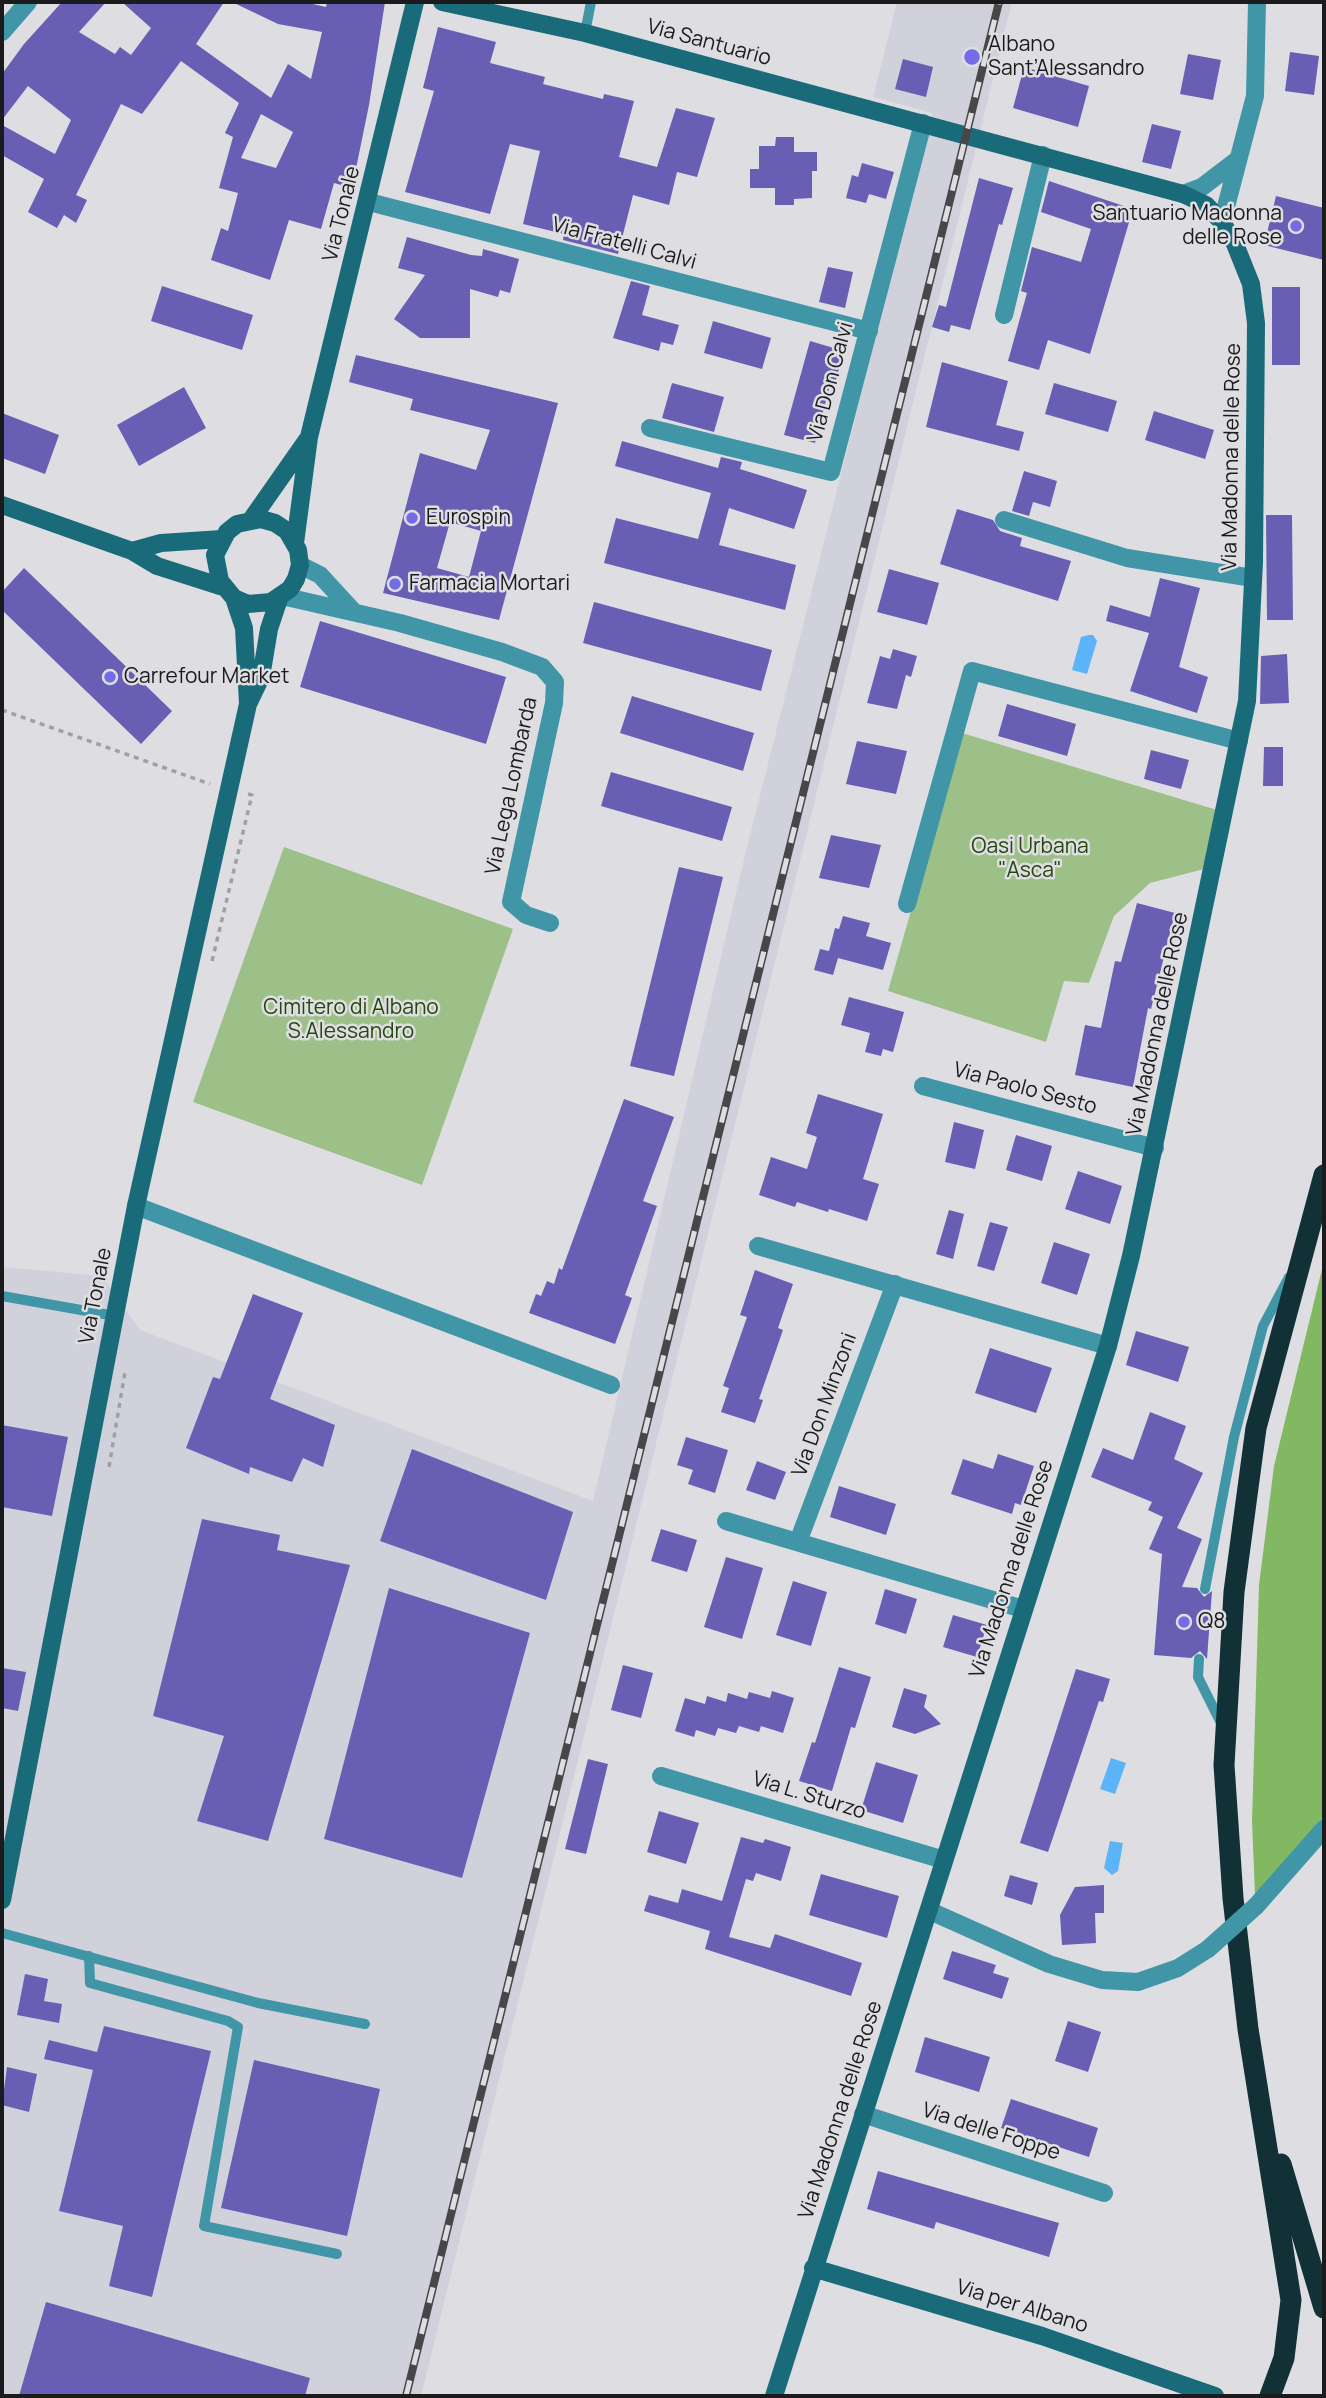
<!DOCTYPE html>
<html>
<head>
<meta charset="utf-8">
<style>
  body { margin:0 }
  #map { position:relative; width:1326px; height:2398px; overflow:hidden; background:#dedee2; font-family:Manrope,sans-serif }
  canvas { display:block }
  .frame { position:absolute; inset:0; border:4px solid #1b1b1d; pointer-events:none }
</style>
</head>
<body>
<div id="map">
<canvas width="1326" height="2398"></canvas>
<div class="frame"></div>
</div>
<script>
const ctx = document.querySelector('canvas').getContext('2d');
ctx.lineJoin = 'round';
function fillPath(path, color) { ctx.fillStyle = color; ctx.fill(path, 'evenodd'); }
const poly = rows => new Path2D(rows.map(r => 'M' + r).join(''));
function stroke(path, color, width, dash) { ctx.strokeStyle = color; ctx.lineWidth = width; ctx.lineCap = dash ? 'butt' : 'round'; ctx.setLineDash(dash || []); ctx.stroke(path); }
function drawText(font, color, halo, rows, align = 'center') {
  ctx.font = font + ' Manrope,sans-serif'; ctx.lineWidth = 5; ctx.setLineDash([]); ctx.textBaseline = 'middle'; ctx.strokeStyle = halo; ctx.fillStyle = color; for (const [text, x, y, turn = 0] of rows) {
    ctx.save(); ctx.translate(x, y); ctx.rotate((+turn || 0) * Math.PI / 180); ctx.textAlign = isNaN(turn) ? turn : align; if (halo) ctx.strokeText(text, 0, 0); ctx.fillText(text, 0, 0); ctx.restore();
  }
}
fillPath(poly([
  [897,2,1012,2,421,2396,2,2396,2,1267,102,1276,140,1330,593,1501,745,855,932,113,873,97]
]), '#d1d1dc');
fillPath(poly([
  [962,733,1217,810,1204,869,1150,883,1114,916,1089,983,1064,981,1046,1042,888,991],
  [284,847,513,929,422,1185,193,1102]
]), '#9cc088');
fillPath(poly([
  [1324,1261,1324,1818,1255,1895,1252,1821,1259,1585,1274,1466]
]), '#82b862');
fillPath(poly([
  [1089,635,1093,635,1097,641,1087,674,1072,670,1081,637],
  [1111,1758,1126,1763,1115,1794,1100,1789],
  [1110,1841,1123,1843,1118,1871,1112,1875,1104,1868]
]), '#5bb4f7');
fillPath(poly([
  [62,2,106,2,79,32,115,54,120,47,131,55,151,28,122,2,224,2,196,44,271,98,288,64,311,79,322,32,278,24,232,2,304,2,326,7,327,2,385,2,369,105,352,188,334,183,321,229,289,220,270,280,211,260,221,228,228,231,238,193,219,188,233,137,225,133,239,103,181,61,142,114,121,104,76,195,87,200,76,223,64,215,57,228,28,212,44,179,2,155,2,125,55,154,71,120,28,86,2,120,2,74,24,44],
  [261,114,293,132,276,168,241,158],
  [438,27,496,42,490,63,545,77,543,84,603,99,604,94,634,101,619,157,657,167,676,108,715,118,697,177,677,172,669,205,633,195,618,254,563,240,564,234,523,224,540,151,510,144,490,214,405,192,434,91,423,88],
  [1290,52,1319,56,1314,95,1285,91],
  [1188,54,1221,60,1213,100,1180,94],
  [903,59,933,67,926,97,895,89],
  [1024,67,1089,86,1078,127,1013,108],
  [1152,124,1181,131,1171,169,1142,162],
  [776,137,794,137,794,152,817,152,817,171,812,171,812,198,794,199,794,205,775,205,775,188,750,188,750,169,759,169,759,146,775,146],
  [862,163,894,172,886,199,869,194,866,203,846,198,852,175,858,177],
  [979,178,1013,188,1002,225,999,224,970,330,951,325,949,332,932,327,939,305,946,307],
  [1049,181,1133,209,1090,354,1048,340,1039,370,1008,361,1027,293,1021,291,1032,247,1081,262,1091,229,1041,212],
  [1276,196,1324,208,1324,260,1264,245],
  [407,237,471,255,482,256,483,249,519,259,510,293,500,290,498,297,470,289,470,338,420,338,394,319,425,275,398,268],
  [828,267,853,272,845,308,819,302],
  [631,281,650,286,642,315,679,325,673,345,661,342,659,351,613,338],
  [162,286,253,315,242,350,151,321],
  [1272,287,1300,287,1300,365,1272,365],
  [713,321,771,338,762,369,704,353],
  [810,341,844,351,834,387,830,385,815,443,784,435],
  [356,355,558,403,499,620,383,593,420,453,476,470,490,430,410,410,413,399,349,382],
  [450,522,481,531,469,577,437,568],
  [942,362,1008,381,996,425,1024,432,1019,451,926,427],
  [672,383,724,397,714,432,662,418],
  [1054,383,1117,401,1108,432,1045,414],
  [184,387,206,428,139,466,117,425],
  [1154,411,1214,430,1205,459,1145,440],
  [2,413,59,435,45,474,2,458],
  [622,441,718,468,721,457,742,462,740,469,807,490,794,529,729,508,719,545,796,565,785,610,604,563,616,518,698,539,711,493,615,466],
  [1024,471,1057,481,1050,507,1033,502,1029,516,1012,511],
  [957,509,993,520,1000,531,1022,538,1020,546,1071,561,1058,601,940,564],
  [1266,515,1292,515,1293,620,1267,620],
  [24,568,172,711,141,744,2,610,2,592],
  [889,569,939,583,927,625,877,612],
  [1160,578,1200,588,1179,667,1208,677,1197,713,1130,691,1149,633,1106,621,1110,605,1150,617],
  [594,602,772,650,761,691,583,643],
  [320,621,506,677,486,744,300,687],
  [893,649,917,656,911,677,906,675,897,709,867,703,880,656,890,659],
  [1287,654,1289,703,1260,704,1261,656],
  [632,696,754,733,743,771,620,733],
  [1007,704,1076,724,1067,756,998,736],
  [857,741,907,751,896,794,846,784],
  [1264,747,1283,747,1283,786,1263,786],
  [1151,750,1189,760,1181,789,1144,779],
  [611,772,732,807,722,841,601,806],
  [831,835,881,845,869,888,819,878],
  [679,867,723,877,674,1076,630,1066],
  [1137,903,1175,913,1151,1009,1148,1008,1133,1087,1075,1075,1085,1025,1101,1028,1115,961,1121,962],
  [843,916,870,923,866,936,891,943,883,970,838,958,833,975,814,970,820,949,829,951,835,928,839,929],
  [849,997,904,1012,893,1052,883,1049,881,1056,865,1052,870,1033,841,1025],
  [818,1094,883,1114,863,1179,879,1184,867,1221,829,1209,828,1212,797,1202,795,1207,759,1195,771,1157,807,1169,817,1137,806,1133],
  [624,1099,674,1117,643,1201,657,1206,625,1295,632,1298,615,1344,529,1313,536,1294,541,1296,547,1281,554,1284,559,1268,562,1270],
  [954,1122,984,1130,975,1169,945,1162],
  [1016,1135,1052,1146,1042,1181,1006,1170],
  [1078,1171,1122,1186,1110,1224,1065,1209],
  [949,1210,964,1214,953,1259,936,1254],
  [990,1222,1008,1227,994,1271,977,1266],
  [1054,1242,1090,1254,1077,1295,1041,1283],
  [755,1270,793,1284,778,1328,783,1330,759,1399,763,1400,755,1423,721,1412,729,1388,723,1386,747,1317,740,1315],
  [253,1294,303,1313,270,1399,335,1425,323,1467,303,1458,292,1482,250,1467,249,1474,186,1448,213,1377,220,1379],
  [1136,1331,1189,1347,1178,1382,1126,1365],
  [990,1348,1052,1368,1036,1413,975,1393],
  [1150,1412,1186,1426,1174,1459,1203,1473,1177,1528,1202,1539,1182,1587,1197,1588,1204,1597,1212,1591,1207,1659,1200,1651,1191,1658,1154,1655,1162,1554,1149,1549,1163,1517,1148,1510,1152,1502,1091,1477,1103,1448,1133,1460],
  [2,1425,68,1437,52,1516,2,1507],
  [686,1437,728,1450,715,1493,688,1484,693,1470,677,1465],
  [412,1449,573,1512,546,1600,380,1541],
  [998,1454,1034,1466,1021,1505,1015,1503,1012,1514,951,1494,963,1459,993,1469],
  [757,1461,786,1472,775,1500,746,1490],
  [839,1486,896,1504,886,1535,830,1517],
  [202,1519,280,1535,277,1550,350,1565,268,1841,197,1821,224,1736,153,1716],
  [661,1529,697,1540,687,1572,651,1561],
  [726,1557,763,1568,742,1639,704,1627],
  [793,1581,827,1592,811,1646,776,1635],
  [389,1588,530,1633,462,1878,324,1839],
  [885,1589,917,1599,906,1634,875,1624],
  [953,1615,987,1625,977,1657,943,1647],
  [623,1665,653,1673,641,1718,611,1710],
  [839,1667,871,1677,855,1728,851,1727,832,1791,799,1781,812,1742,815,1743],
  [2,1668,26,1672,18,1711,2,1708],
  [1076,1669,1110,1679,1103,1702,1099,1701,1048,1852,1020,1843],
  [904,1688,927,1695,924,1707,941,1724,915,1734,892,1727],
  [772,1691,794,1698,783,1733,761,1726,759,1732,739,1726,736,1733,718,1728,715,1736,696,1730,694,1737,675,1731,685,1698,705,1704,707,1696,726,1702,728,1693,747,1699,749,1692,770,1698],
  [588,1759,608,1764,586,1854,565,1849],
  [876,1762,918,1775,903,1823,861,1810],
  [659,1811,699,1823,686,1864,647,1852],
  [741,1837,763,1843,765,1839,791,1847,781,1881,756,1873,753,1881,746,1879,729,1937,770,1948,775,1934,862,1963,851,1996,705,1949,710,1931,644,1911,649,1895,678,1903,682,1889,722,1901],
  [821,1874,899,1896,887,1938,809,1915],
  [1010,1875,1038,1883,1032,1905,1004,1896],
  [1104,1885,1104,1913,1095,1913,1096,1943,1062,1945,1060,1915,1075,1887],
  [952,1951,996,1965,993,1973,1009,1978,1002,1999,943,1979],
  [25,1974,48,1979,44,2001,62,2004,59,2023,17,2015],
  [1068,2021,1101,2032,1088,2072,1055,2061],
  [104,2026,211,2051,152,2297,109,2286,123,2226,59,2211,93,2070,44,2059,49,2040,97,2052],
  [925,2037,990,2057,979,2092,915,2072],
  [254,2060,380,2089,347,2236,221,2208],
  [7,2067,37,2074,29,2112,2,2105],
  [1011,2099,1098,2128,1089,2157,1001,2128],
  [878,2171,1059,2223,1049,2257,936,2222,934,2229,867,2209],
  [46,2302,310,2378,305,2396,19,2396]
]), '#685fb4');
stroke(poly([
  [2,710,210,784],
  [212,961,252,795,248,794],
  [109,1467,125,1372]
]), '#a0a0a3', 3.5, [5, 5]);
stroke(poly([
  [585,33,591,2],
  [2,1296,115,1316],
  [1205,1589,1234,1437,1263,1326,1289,1277],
  [1199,1659,1198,1677,1223,1727],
  [2,1933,258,2003,365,2024],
  [89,1956,90,1983,228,2021,238,2027,204,2226,337,2254]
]), '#4096a7', 10);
stroke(poly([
  [2,32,28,2],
  [1183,194,1202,187,1236,161],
  [369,202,869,331],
  [1222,222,1255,96,1257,2],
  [1004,315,1043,155],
  [650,428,831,472,923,123],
  [1004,520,1127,558,1253,578],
  [300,565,320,575,354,612],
  [282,596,400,623,502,652,542,667,555,682,554,703,511,902,526,915,550,923],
  [907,904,972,671,1239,741],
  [923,1086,1155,1148],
  [136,1206,611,1385],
  [758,1246,1108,1346],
  [726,1521,1023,1609],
  [798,1542,895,1284],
  [661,1776,944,1860],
  [1256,1906,1324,1829],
  [930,1911,1049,1964,1102,1980,1138,1982,1178,1968,1208,1949],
  [863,2114,1104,2193]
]), '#4096a7', 18);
stroke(poly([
  [442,2,585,33,1183,194,1206,205,1222,222,1235,244,1251,284,1256,323,1254,562,1247,701,1131,1256,1108,1346,774,2396],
  [2,505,132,551,157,566,226,588],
  [251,520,307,440],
  [295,543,309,437,415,2],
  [132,551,161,543,222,539],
  [234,598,248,604,271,602,290,589,296,579,300,565,298,550,287,531,275,523,261,519,237,524,227,532,215,555,220,581,234,598,244,628,248,704],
  [2,1900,136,1206,248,704,261,677,269,629,279,599],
  [813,2268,1042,2336,1215,2396]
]), '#196b7a', 18);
stroke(poly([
  [1281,2164,1324,2308],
  [1270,2396,1284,2358,1291,2300,1248,2029,1233,1898,1224,1765,1234,1592,1256,1428,1324,1175]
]), '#123137', 21);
const rail = poly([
  [406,2396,999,2]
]);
stroke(rail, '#47474a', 8);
stroke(rail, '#dedee2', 5, [16]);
stroke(poly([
  [1208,1949,1256,1906]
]), '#4096a7', 18);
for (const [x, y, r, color] of [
  [972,57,9,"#746be6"],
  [1296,226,7,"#746be6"],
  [412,518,7,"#746be6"],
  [395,584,7,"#746be6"],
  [110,677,7,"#746be6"],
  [1184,1622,7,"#746be6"]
]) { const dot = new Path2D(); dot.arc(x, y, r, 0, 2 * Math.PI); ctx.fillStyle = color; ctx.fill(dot); stroke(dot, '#dedee2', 2.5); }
drawText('21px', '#1b1b1d', '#dedee2', [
  ["Via Santuario",709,43,15],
  ["Via Tonale",342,214,-76],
  ["Via Fratelli Calvi",624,244,15],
  ["Via Don Calvi",831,382,-75],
  ["Via Madonna delle Rose",1232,457,-89],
  ["Via Lega Lombarda",512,786,-78],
  ["Via Madonna delle Rose",1158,1024,-78],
  ["Via Paolo Sesto",1025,1089,15],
  ["Via Tonale",96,1296,-79],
  ["Via Don Minzoni",825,1405,-70],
  ["Via Madonna delle Rose",1012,1569,-72],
  ["Via L. Sturzo",809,1796,17],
  ["Via Madonna delle Rose",841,2110,-72],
  ["Via delle Foppe",991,2132,18],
  ["Via per Albano",1022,2307,17]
]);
drawText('21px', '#1b1b1d', '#dedee2', [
  ["Albano",988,45],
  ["Sant’Alessandro",988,69],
  ["Santuario Madonna",1282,214,"right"],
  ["delle Rose",1282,238,"right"],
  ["Eurospin",426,518],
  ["Farmacia Mortari",409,584],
  ["Carrefour Market",124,677],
  ["Q8",1198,1622]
], 'left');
drawText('21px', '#25470a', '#dedee2', [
  ["Oasi Urbana",1030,847],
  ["\"Asca\"",1030,871],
  ["Cimitero di Albano",351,1008],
  ["S.Alessandro",351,1032]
]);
</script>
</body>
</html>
